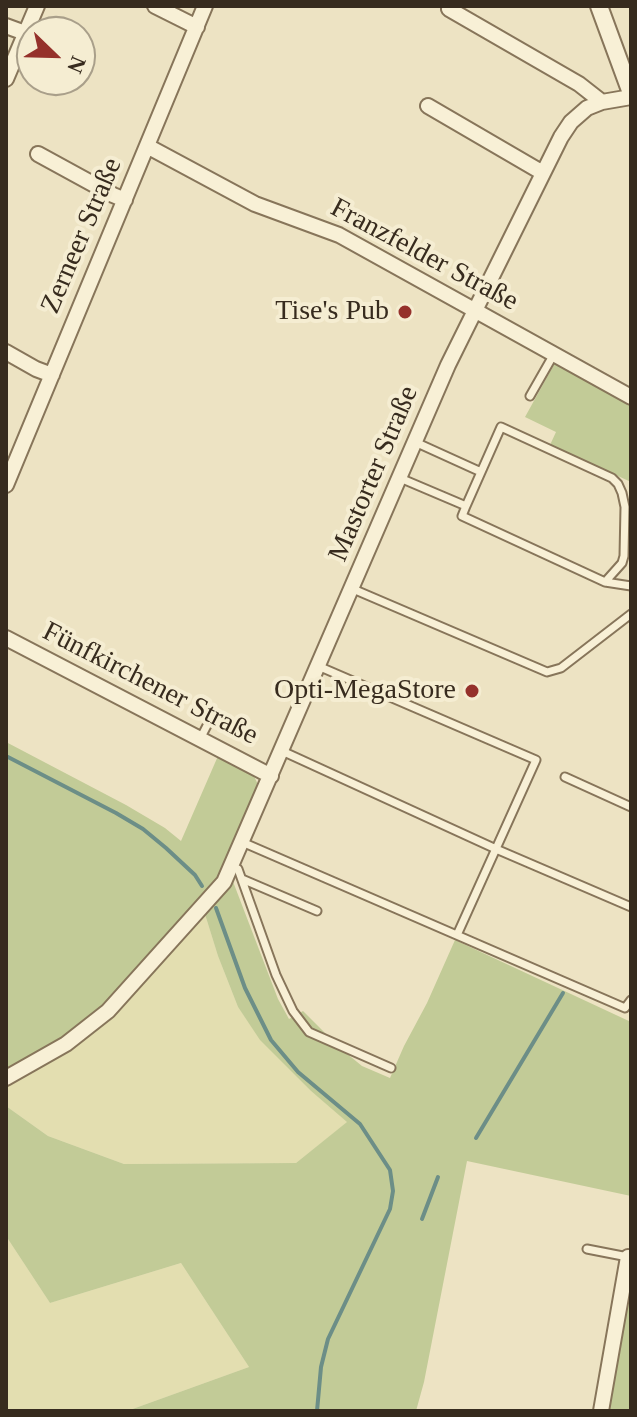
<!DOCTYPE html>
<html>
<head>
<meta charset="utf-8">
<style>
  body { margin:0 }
  #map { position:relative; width:637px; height:1417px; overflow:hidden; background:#ede3c3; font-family:"Times New Roman",serif }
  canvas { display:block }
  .frame { position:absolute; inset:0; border:8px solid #372b1e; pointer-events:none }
  .north { position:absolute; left:16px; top:16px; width:80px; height:80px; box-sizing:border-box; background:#f5edd2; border:2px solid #a99f8a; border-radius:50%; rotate:113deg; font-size:22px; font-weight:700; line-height:32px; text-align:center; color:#372b1e }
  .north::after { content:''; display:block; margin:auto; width:28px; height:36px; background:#95312b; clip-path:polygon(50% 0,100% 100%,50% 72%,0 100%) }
</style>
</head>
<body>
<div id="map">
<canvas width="637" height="1417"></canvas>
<div class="frame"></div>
<div class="north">N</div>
</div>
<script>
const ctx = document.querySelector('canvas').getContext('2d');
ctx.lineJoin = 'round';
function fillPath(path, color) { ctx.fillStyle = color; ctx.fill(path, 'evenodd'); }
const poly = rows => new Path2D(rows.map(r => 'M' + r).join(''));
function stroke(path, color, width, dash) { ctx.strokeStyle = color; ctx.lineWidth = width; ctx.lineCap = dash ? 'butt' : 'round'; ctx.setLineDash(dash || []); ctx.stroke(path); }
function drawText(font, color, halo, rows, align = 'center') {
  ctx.font = font + ' "Times New Roman",serif'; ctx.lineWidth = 8; ctx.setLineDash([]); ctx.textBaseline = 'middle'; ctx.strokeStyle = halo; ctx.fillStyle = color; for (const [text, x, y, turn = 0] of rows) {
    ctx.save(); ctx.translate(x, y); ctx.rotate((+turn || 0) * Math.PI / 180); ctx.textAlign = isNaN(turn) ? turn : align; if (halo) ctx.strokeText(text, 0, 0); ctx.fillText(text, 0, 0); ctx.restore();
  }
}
fillPath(poly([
  [204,911,218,956,238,1007,261,1040,311,1091,348,1122,296,1163,124,1164,48,1136,6,1106,6,1083],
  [6,1236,50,1303,181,1263,249,1367,127,1411,6,1411]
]), '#e3deb0');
fillPath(poly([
  [556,361,631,405,631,482,550,445,556,432,525,417],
  [6,742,126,805,165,828,181,841,218,756,253,774,260,789,221,878,102,1008,81,1028,6,1074],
  [232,879,278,999,289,1019,303,1011,340,1048,362,1066,390,1078,404,1046,427,1003,455,940,631,1022,631,1196,467,1161,424,1382,416,1411,127,1411,249,1367,181,1263,50,1303,6,1236,6,1106,48,1136,124,1164,296,1163,347,1122,311,1091,260,1040,238,1007,218,956,204,911],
  [631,1276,631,1411,607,1411]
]), '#c2cb97');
stroke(poly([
  [6,756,116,813,143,829,166,848,195,875,202,886],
  [216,908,245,988,271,1040,298,1072,360,1124,390,1170,393,1191,390,1209,328,1339,321,1367,317,1411],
  [476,1138,563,993],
  [422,1219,438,1177]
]), '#6c8e87', 4);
const service = poly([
  [530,396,554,354],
  [415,442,481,472],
  [400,478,466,506,462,516,605,582,631,586],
  [466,506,501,427,612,478,618,484,622,493,625,507,624,556,622,563,605,582],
  [353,589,547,672,561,668,631,614],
  [318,666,536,760,457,935],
  [200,739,213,714],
  [282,751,496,849,631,907],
  [565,777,631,807],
  [242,842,625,1008,631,1000],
  [231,866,238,869,276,975,293,1011,309,1032,391,1068],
  [242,879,317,911],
  [587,1249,628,1257]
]);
const minor = poly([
  [155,6,197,27],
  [449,9,579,84,602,102],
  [6,26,25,33],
  [6,79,37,6],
  [428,106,543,173],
  [147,146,255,204,339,235,631,397],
  [38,154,113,195,125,200],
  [6,352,36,369,52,375],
  [6,485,205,6],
  [6,638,271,776],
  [6,1078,66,1044,108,1011,224,882,448,365,561,137,571,122,587,108,602,102,631,97],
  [601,1411,628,1257]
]);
const tertiary = poly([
  [599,6,631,93]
]);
stroke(service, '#87755a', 11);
stroke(minor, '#87755a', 18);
stroke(tertiary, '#87755a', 20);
stroke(service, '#f8f0d6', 7);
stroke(minor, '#f8f0d6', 14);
stroke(tertiary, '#f8f0d6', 16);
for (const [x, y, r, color] of [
  [405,312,8,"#95312b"],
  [472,691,8,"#95312b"]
]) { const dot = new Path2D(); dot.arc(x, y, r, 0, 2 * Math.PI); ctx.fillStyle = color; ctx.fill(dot); stroke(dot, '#f5edd2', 3); }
drawText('28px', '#372b1e', '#f5edd2', [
  ["Zerneer Straße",82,236,-67],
  ["Franzfelder Straße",424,255,28],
  ["Mastorter Straße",374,474,-67],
  ["Fünfkirchener Straße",150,684,27]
]);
drawText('28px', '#372b1e', '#f5edd2', [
  ["Tise's Pub",389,312],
  ["Opti-MegaStore",456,691]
], 'right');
</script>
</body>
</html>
